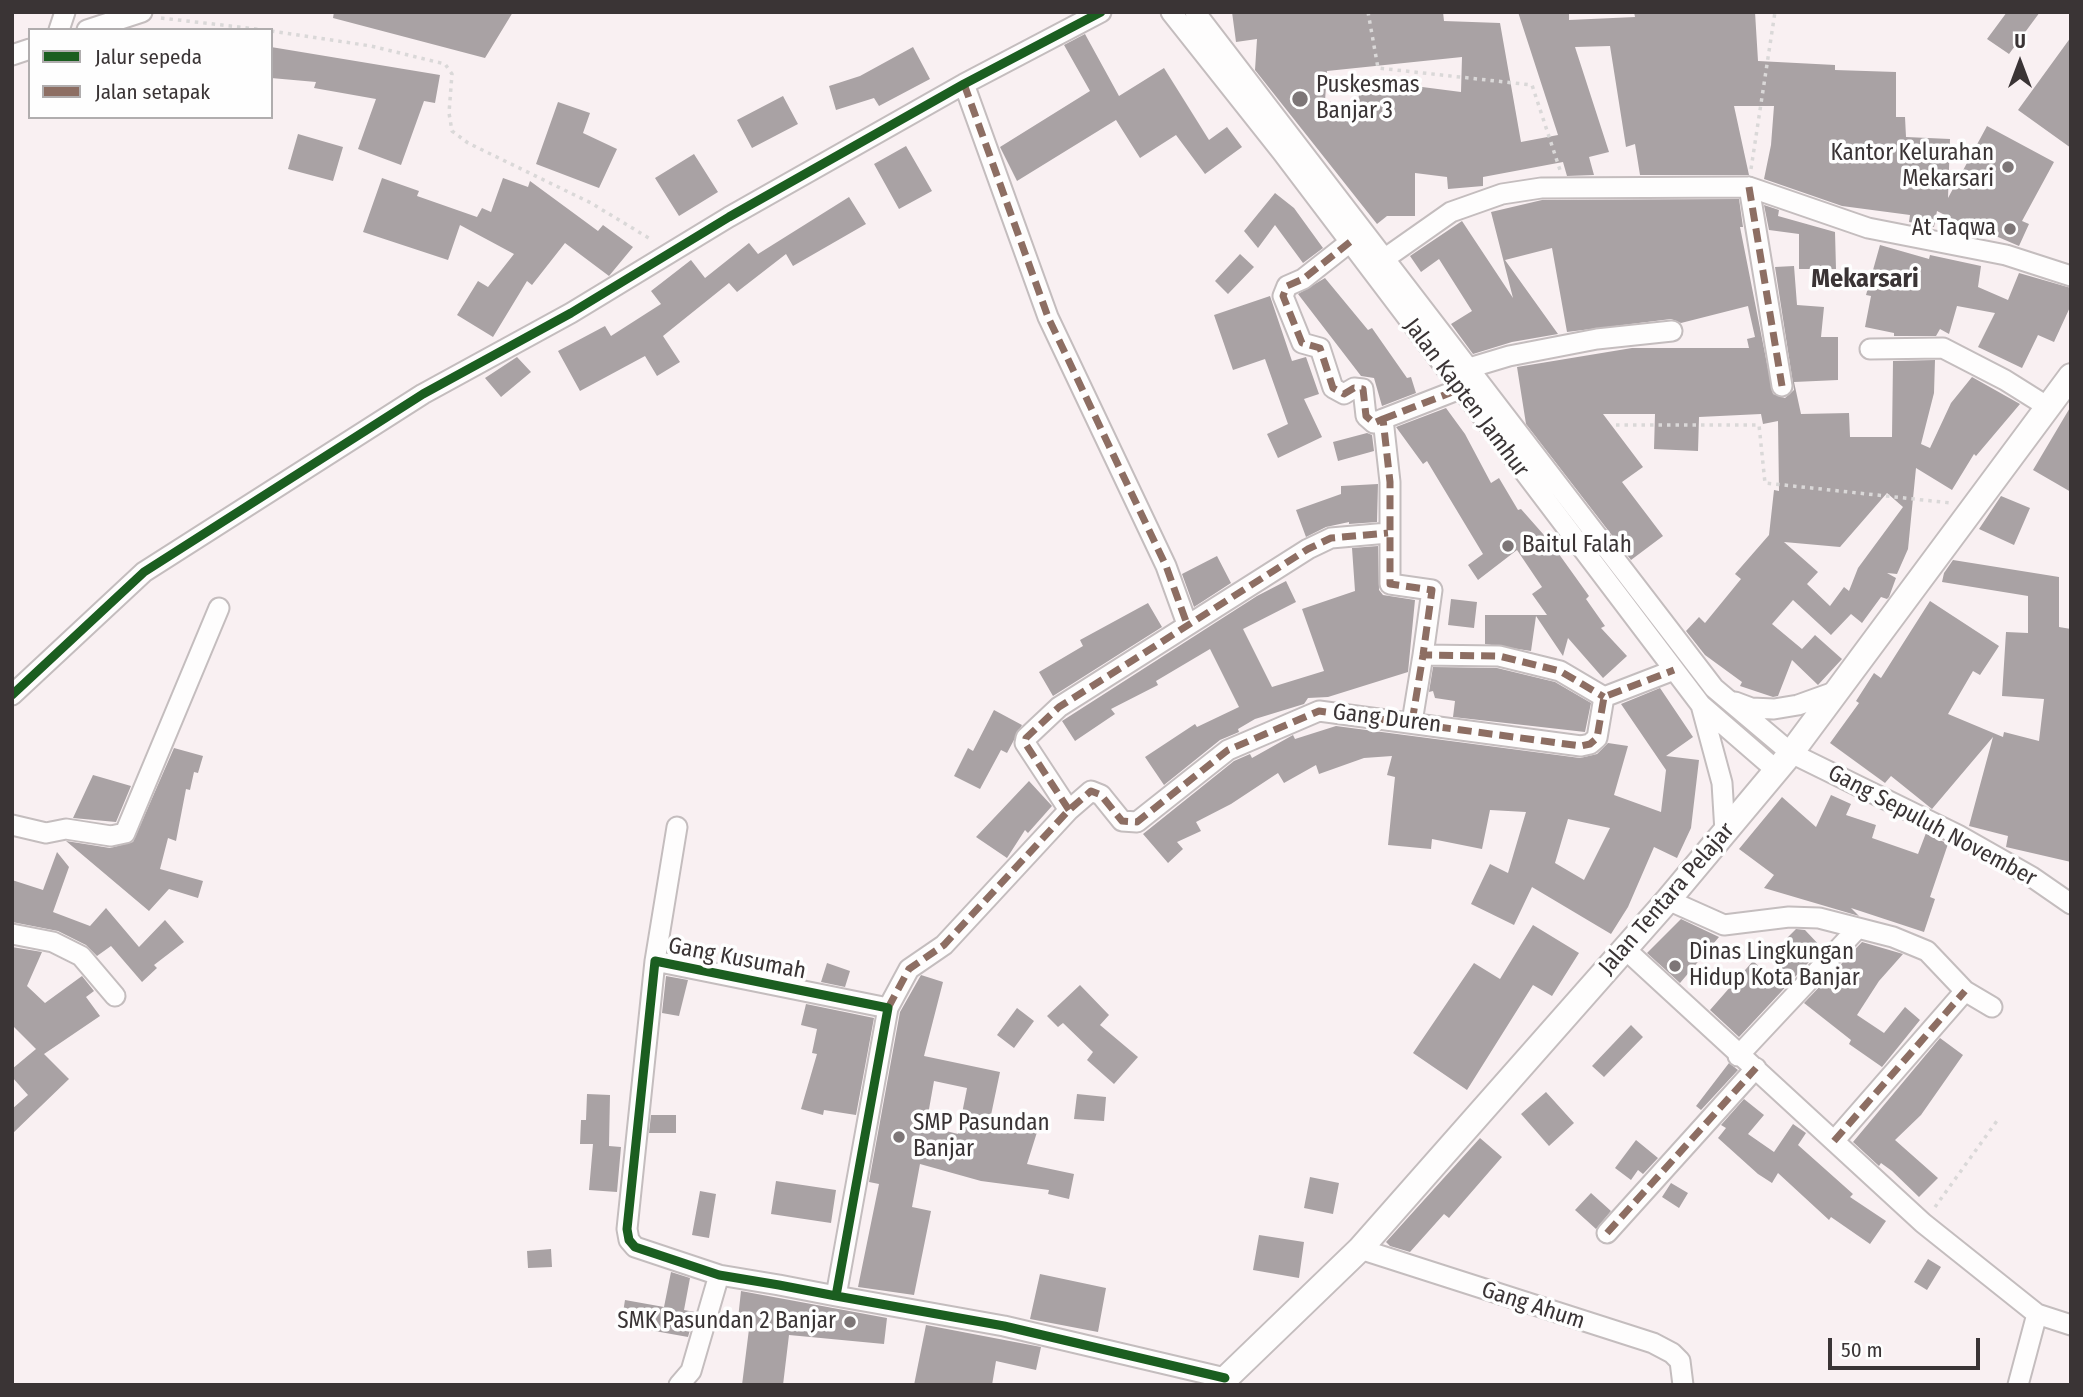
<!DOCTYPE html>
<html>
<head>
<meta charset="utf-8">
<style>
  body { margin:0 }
  #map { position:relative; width:2083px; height:1397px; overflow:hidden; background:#f9f0f2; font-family:"Fira Sans Condensed",sans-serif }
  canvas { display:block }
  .frame { position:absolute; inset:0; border:14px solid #3a3435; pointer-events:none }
  .legend { position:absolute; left:28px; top:28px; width:245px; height:91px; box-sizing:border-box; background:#fefefe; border:2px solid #b0adae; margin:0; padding:9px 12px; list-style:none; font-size:21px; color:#3a3435 }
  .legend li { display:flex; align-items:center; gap:14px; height:35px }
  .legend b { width:35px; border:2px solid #b0adae }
  .north { position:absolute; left:1985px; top:28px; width:70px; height:70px; -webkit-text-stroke:5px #fefefe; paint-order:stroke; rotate:0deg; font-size:19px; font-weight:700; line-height:28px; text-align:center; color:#3a3435 }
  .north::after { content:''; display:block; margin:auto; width:24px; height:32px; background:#3a3435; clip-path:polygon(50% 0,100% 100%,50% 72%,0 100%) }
  .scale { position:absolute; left:1828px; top:1338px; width:152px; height:32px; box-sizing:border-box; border:4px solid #3a3435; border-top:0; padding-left:9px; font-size:21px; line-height:24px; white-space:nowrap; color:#3a3435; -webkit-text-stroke:5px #fefefe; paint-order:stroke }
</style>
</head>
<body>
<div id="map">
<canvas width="2083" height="1397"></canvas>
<div class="frame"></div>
<ul class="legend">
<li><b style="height:9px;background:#1b5e20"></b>Jalur sepeda</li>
<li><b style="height:9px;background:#8d6e63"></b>Jalan setapak</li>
</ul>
<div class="north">U</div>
<div class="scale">50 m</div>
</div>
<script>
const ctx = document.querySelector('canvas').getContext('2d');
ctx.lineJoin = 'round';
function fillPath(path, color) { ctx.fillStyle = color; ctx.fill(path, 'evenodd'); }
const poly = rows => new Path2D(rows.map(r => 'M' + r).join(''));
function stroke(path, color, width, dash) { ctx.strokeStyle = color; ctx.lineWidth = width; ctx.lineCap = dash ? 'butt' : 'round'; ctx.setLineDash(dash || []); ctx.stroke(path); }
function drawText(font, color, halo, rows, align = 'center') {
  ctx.font = font + ' "Fira Sans Condensed",sans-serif'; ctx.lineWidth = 7; ctx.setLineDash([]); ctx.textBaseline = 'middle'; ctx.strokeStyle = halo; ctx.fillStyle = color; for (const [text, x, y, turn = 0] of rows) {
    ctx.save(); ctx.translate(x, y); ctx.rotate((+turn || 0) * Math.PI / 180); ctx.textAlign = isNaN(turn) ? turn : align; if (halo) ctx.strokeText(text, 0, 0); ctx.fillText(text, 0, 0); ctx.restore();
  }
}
fillPath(poly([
  [334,12,513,12,485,58,333,18],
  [1232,12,1443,12,1444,21,1500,23,1521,142,1558,135,1518,12,1569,12,1569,20,1635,17,1634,12,1755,12,1758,61,1835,65,1835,70,1896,72,1896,117,1905,117,1906,137,1950,139,1948,198,1987,126,2054,162,2022,221,2029,224,2019,246,1984,231,1982,234,1937,211,1934,227,1909,222,1910,215,1842,206,1764,179,1771,145,1774,106,1734,106,1749,175,1640,175,1635,144,1626,147,1610,46,1575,47,1609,152,1589,157,1594,175,1567,176,1563,162,1483,177,1483,186,1448,189,1447,177,1415,173,1415,216,1387,216,1377,224,1255,70,1257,39,1236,42],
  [1462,57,1461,92,1360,79,1358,106,1325,101,1327,71],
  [2007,12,2040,12,2009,54,1987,39],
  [1085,34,1119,96,1164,68,1209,140,1227,127,1242,147,1205,174,1176,135,1140,158,1116,120,1017,181,1000,147,1090,91,1064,45],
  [2071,37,2071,148,2018,110],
  [271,47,440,75,435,103,424,101,401,165,358,149,376,99,314,88,316,82,271,78],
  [913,47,930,79,879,106,874,98,836,110,829,86,860,76],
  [783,96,798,124,752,148,737,120],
  [558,102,590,113,583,133,617,149,599,188,536,164],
  [298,134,343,147,333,181,288,169],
  [906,146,932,191,899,209,874,164],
  [694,154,718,192,679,216,655,178],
  [382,178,419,191,417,196,477,217,482,208,491,212,503,178,528,187,530,181,598,231,603,225,633,247,609,276,565,243,532,285,527,281,493,337,457,315,478,281,488,287,514,254,460,225,448,260,363,232],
  [1275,193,1294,208,1323,248,1303,263,1275,225,1258,248,1244,231],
  [849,197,866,224,793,266,786,254,737,292,729,283,663,336,680,362,657,376,645,356,580,391,558,351,605,326,611,336,661,304,651,291,691,260,705,278,749,243,758,254],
  [1739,199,1743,227,1740,227,1773,394,1785,398,1794,390,1775,267,1794,266,1797,305,1824,307,1821,337,1838,337,1838,380,1794,382,1801,414,1849,413,1850,437,1892,437,1893,361,1935,360,1934,393,1921,444,1930,448,1951,403,1972,377,2020,404,1976,456,1974,454,1952,490,1916,468,1908,549,1897,574,1887,573,1896,578,1889,597,1887,599,1881,597,1862,623,1851,614,1831,635,1793,600,1772,624,1802,649,1815,635,1842,659,1818,685,1792,660,1778,696,1773,697,1740,686,1742,682,1705,655,1686,631,1699,617,1705,623,1741,579,1735,574,1769,535,1774,490,1779,491,1778,421,1763,424,1761,414,1699,417,1698,451,1654,449,1655,414,1603,414,1643,467,1622,482,1663,536,1631,560,1526,424,1517,367,1632,348,1749,348,1747,339,1755,337,1748,306,1681,323,1671,319,1567,332,1552,248,1505,260,1558,334,1512,342,1473,354,1451,324,1472,311,1439,259,1421,272,1410,256,1462,221,1513,298,1491,212,1542,200],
  [1887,493,1903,507,1858,568,1849,591,1844,587,1830,606,1807,584,1818,572,1784,542,1840,547],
  [1764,205,1779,210,1778,216,1835,232,1836,269,1799,269,1799,234,1769,230],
  [1880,245,1929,259,1930,255,1981,266,1978,287,2008,300,2019,273,2071,288,2071,305,2054,342,2038,335,2022,368,1978,347,1995,313,1957,306,1949,334,1940,329,1936,336,1894,336,1894,333,1865,327,1871,296,1866,295],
  [1240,254,1254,267,1228,294,1215,281],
  [1325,278,1368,330,1372,328,1407,378,1411,377,1416,393,1382,406,1374,378,1361,376,1298,294],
  [1270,296,1292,361,1306,357,1319,394,1304,399,1322,437,1278,458,1267,434,1288,424,1265,359,1233,370,1214,315],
  [517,357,531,372,501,397,485,378],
  [2071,406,2071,492,2033,470],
  [1446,408,1465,434,1491,483,1499,478,1518,510,1521,509,1551,543,1589,596,1586,599,1605,626,1601,628,1627,656,1603,678,1568,638,1563,656,1536,616,1531,651,1485,644,1485,615,1547,615,1532,594,1542,587,1517,550,1478,580,1468,565,1483,554,1427,461,1423,464,1396,427],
  [1367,433,1372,435,1374,451,1338,461,1333,442],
  [1378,484,1377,522,1349,524,1349,522,1326,527,1306,537,1296,510,1341,494,1341,486],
  [2001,496,2030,508,2014,545,1979,529],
  [1378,546,1379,590,1383,595,1415,600,1408,672,1328,697,1308,698,1304,704,1255,719,1238,729,1239,732,1220,740,1164,785,1145,757,1195,724,1197,727,1239,707,1210,649,1156,681,1158,685,1111,709,1115,714,1075,741,1062,721,1257,596,1286,581,1296,602,1243,629,1272,687,1324,671,1302,609,1355,591,1352,548],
  [1217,556,1231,583,1194,607,1182,574],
  [1953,560,2059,577,2059,627,2071,629,2071,862,2006,847,2008,836,1969,826,1993,737,1932,809,1891,776,1885,783,1830,743,1859,703,1856,701,1874,673,1881,678,1930,601,1999,646,1980,675,1973,671,1948,714,2003,737,2004,732,2039,741,2044,699,2002,696,2006,632,2028,633,2028,596,1942,582,1944,573],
  [1451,599,1477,602,1474,628,1448,625],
  [1148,603,1162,627,1053,696,1039,672,1083,646,1080,640],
  [1433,667,1497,668,1555,682,1591,703,1585,732,1453,717,1455,701,1435,698,1433,691,1429,692],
  [1660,688,1693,737,1666,756,1699,760,1691,828,1677,858,1654,847,1628,907,1611,934,1532,887,1514,925,1471,904,1490,864,1508,873,1526,812,1490,810,1482,849,1432,839,1431,849,1388,845,1395,777,1387,775,1392,756,1364,758,1319,774,1316,765,1284,783,1278,773,1231,804,1196,822,1201,831,1177,842,1183,849,1168,863,1143,834,1234,761,1250,754,1252,758,1293,735,1295,739,1336,726,1580,758,1597,754,1608,743,1628,746,1614,795,1661,812,1666,770,1621,704],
  [1568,819,1610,828,1584,880,1555,863],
  [994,710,1022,725,1007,753,1001,750,980,789,954,776,968,748,973,751],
  [174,748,203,756,198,773,194,772,190,790,186,789,176,841,168,838,160,869,203,881,198,898,169,889,149,911,66,841,110,848,133,842],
  [93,775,131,786,116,822,73,818],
  [1029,781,1052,806,1028,833,1025,830,1007,858,976,837],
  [1831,795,1851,804,1846,815,1876,825,1872,838,1918,854,1926,833,1948,844,1930,897,1935,899,1924,932,1851,908,1859,916,1764,888,1774,875,1739,849,1782,797,1816,827],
  [57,852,69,867,53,912,90,926,106,908,139,947,165,920,184,942,154,965,157,968,142,982,111,946,97,956,86,945,58,931,12,922,12,880,43,890],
  [1681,919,1719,937,1680,983,1647,953],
  [1533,925,1579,953,1552,996,1533,985,1467,1090,1413,1053,1474,963,1500,979],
  [1796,929,1805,930,1822,948,1739,1037,1710,1010,1753,961,1771,977,1793,949,1785,940],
  [1862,942,1903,954,1879,981,1857,1015,1884,1033,1905,1007,1920,1020,1882,1067,1849,1044,1851,1040,1804,1003],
  [12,947,42,952,27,986,45,1003,82,976,94,991,86,997,100,1016,44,1054,69,1079,12,1134,12,1109,28,1095,12,1077,12,1069,36,1049,12,1025],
  [827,963,850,971,845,987,821,982],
  [921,975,943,982,924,1056,1000,1072,991,1115,1038,1129,1027,1164,1074,1174,1069,1199,1048,1194,1049,1190,981,1181,920,1164,912,1207,931,1211,914,1295,858,1287,879,1184,869,1182,900,1012],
  [934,1081,967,1088,958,1134,926,1126],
  [666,976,688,980,679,1016,662,1013],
  [1080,985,1109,1015,1100,1025,1138,1057,1114,1084,1087,1060,1093,1052,1063,1023,1058,1027,1047,1016],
  [806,1004,874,1018,856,1115,824,1110,823,1115,801,1109,817,1054,812,1053,817,1029,801,1025],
  [1017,1008,1034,1021,1014,1048,997,1035],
  [1631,1025,1643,1037,1604,1077,1592,1066],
  [1940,1038,1963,1055,1921,1115,1895,1140,1938,1178,1919,1197,1892,1171,1881,1163,1879,1166,1853,1142],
  [1729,1063,1738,1070,1701,1110,1696,1106],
  [1546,1092,1574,1123,1549,1146,1521,1114],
  [587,1094,610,1095,609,1146,621,1147,617,1192,589,1190,593,1144,580,1144,581,1120,586,1120],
  [1077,1094,1106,1097,1104,1121,1074,1119],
  [1744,1099,1764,1115,1748,1134,1774,1152,1793,1124,1806,1133,1798,1145,1853,1194,1850,1197,1886,1221,1870,1244,1831,1217,1829,1220,1778,1173,1772,1183,1758,1174,1718,1138,1726,1128,1721,1125],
  [651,1115,676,1115,676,1133,649,1133],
  [1480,1138,1502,1157,1449,1218,1444,1214,1410,1252,1390,1246,1386,1242],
  [1636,1140,1658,1158,1643,1174,1638,1170,1631,1180,1615,1168],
  [1310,1177,1339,1183,1333,1214,1304,1208],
  [776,1181,836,1190,831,1223,771,1214],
  [1671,1183,1688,1193,1679,1208,1662,1197],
  [700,1191,716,1194,709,1238,692,1235],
  [1591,1193,1611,1211,1596,1229,1575,1210],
  [1259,1235,1304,1242,1299,1278,1253,1270],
  [551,1249,552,1267,528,1268,527,1251],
  [1928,1259,1941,1267,1927,1290,1914,1282],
  [671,1272,690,1278,684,1310,695,1312,688,1337,621,1325,625,1300,664,1307],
  [1040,1274,1106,1288,1098,1332,1030,1319],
  [741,1291,887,1318,884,1344,789,1335,783,1385,742,1385,749,1329,737,1328],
  [926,1325,1041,1347,1036,1370,996,1361,992,1385,914,1385]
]), '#a9a2a4');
const minor = poly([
  [1171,12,1282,152,1701,705,1776,770],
  [1195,12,1714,688,1791,753,1958,835,2032,877,2071,904],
  [59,30,65,12],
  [87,30,142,12],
  [12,55,30,49],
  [964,84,1048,317,1166,566,1187,624],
  [1749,187,1782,386],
  [1350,242,1303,279,1287,286,1283,296,1302,343,1320,348,1333,388,1344,394,1354,388,1363,389,1366,416,1374,423,1383,419,1390,482,1390,584,1432,590,1423,655],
  [1377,264,1451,212,1502,194,1541,188,1749,187,1868,228,2006,255,2071,276],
  [1870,349,1943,348,2005,380,2048,407],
  [1469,368,1509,356,1597,339,1672,331],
  [1383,419,1460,389],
  [12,695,144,572,423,394,571,313,729,217,964,84,1101,12],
  [1735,702,1751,708,1774,709,1798,705,1837,691],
  [1701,705,1722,783,1725,832],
  [1412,722,1423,655,1499,656,1560,671,1604,697],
  [1069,810,1025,743,1026,738,1059,707,1308,549,1331,538,1388,533],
  [12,825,46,833,66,829,111,836,125,833,219,608],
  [1668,900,1724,925,1789,917,1819,918,1893,937,1927,951,1965,991,1992,1007],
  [12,934,53,942,81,956,115,996],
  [1624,948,1923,1223,2037,1314,2071,1325],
  [655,961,677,827],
  [888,1008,909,969,944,945,1069,810,1091,791,1101,795,1122,821,1137,822,1228,750,1319,711,1581,746,1590,744,1597,738,1604,697,1674,670],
  [1738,1056,1858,928],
  [1834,1141,1965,991],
  [1607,1233,1756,1068],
  [1360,1249,1653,1343,1672,1353,1680,1361,1683,1385],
  [836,1296,888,1008,655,961,627,1229,629,1240,635,1247,719,1275,779,1285,836,1296,1004,1326,1225,1378],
  [679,1385,691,1371,719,1275],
  [2018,1385,2037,1314]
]);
const major = poly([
  [1219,1385,1360,1249,1668,900,1791,753,2071,376]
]);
stroke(minor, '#c4bdbe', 23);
stroke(major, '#c4bdbe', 28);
stroke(poly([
  [1368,12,1378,68,1532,85,1560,170],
  [161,18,265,30],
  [271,31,371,46,445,64,452,74,449,113,452,131,468,143,591,203,652,240],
  [1751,169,1775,12],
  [1616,425,1759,425,1765,483,1951,503],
  [1935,1207,1999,1118]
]), '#dad8d8', 3.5, [3.5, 5]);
stroke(minor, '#fefdfd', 19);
stroke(major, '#fefdfd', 24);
stroke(poly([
  [964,84,1048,317,1166,566,1187,624],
  [1749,187,1782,386],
  [1350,242,1303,279,1287,286,1283,296,1302,343,1320,348,1333,388,1344,394,1354,388,1363,389,1366,416,1374,423,1383,419,1390,482,1390,584,1432,590,1423,655],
  [1383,419,1460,389],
  [1412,722,1423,655,1499,656,1560,671,1604,697],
  [1069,810,1025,743,1026,738,1059,707,1308,549,1331,538,1388,533],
  [888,1008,909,969,944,945,1069,810,1091,791,1101,795,1122,821,1137,822,1228,750,1319,711,1581,746,1590,744,1597,738,1604,697,1674,670],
  [1834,1141,1965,991],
  [1607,1233,1756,1068]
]), '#8d6e63', 7, [14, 7]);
stroke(poly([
  [12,695,144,572,423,394,571,313,729,217,964,84,1101,12],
  [836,1296,888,1008,655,961,627,1229,629,1240,635,1247,719,1275,779,1285,836,1296,1004,1326,1225,1378]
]), '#1b5e20', 9);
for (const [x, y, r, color] of [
  [1300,99,9,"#7d7677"],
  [2008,167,7,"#7d7677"],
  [2010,229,7,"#7d7677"],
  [1508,546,7,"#7d7677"],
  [1675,966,7,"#7d7677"],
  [899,1137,7,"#7d7677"],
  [850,1322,7,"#7d7677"]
]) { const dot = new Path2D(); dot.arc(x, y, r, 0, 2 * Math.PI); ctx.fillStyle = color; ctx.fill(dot); stroke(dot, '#fefefe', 2.5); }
drawText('23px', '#3a3435', '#fefefe', [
  ["Puskesmas",1316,86],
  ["Banjar 3",1316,112],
  ["Kantor Kelurahan",1994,154,"right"],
  ["Mekarsari",1994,180,"right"],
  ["At Taqwa",1996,229,"right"],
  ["Baitul Falah",1522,546],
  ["Dinas Lingkungan",1689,953],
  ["Hidup Kota Banjar",1689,979],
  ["SMP Pasundan",913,1124],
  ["Banjar",913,1150],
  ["SMK Pasundan 2 Banjar",836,1322,"right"]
], 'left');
drawText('23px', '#3a3435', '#fefefe', [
  ["Jalan Kapten Jamhur",1466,398,53],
  ["Gang Duren",1387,719,7],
  ["Gang Sepuluh November",1932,826,28],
  ["Jalan Tentara Pelajar",1667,899,-49],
  ["Gang Kusumah",737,959,11],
  ["Gang Ahum",1533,1306,18]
]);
drawText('bold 26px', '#3a3435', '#fefefe', [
  ["Mekarsari",1865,280]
]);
</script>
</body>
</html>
